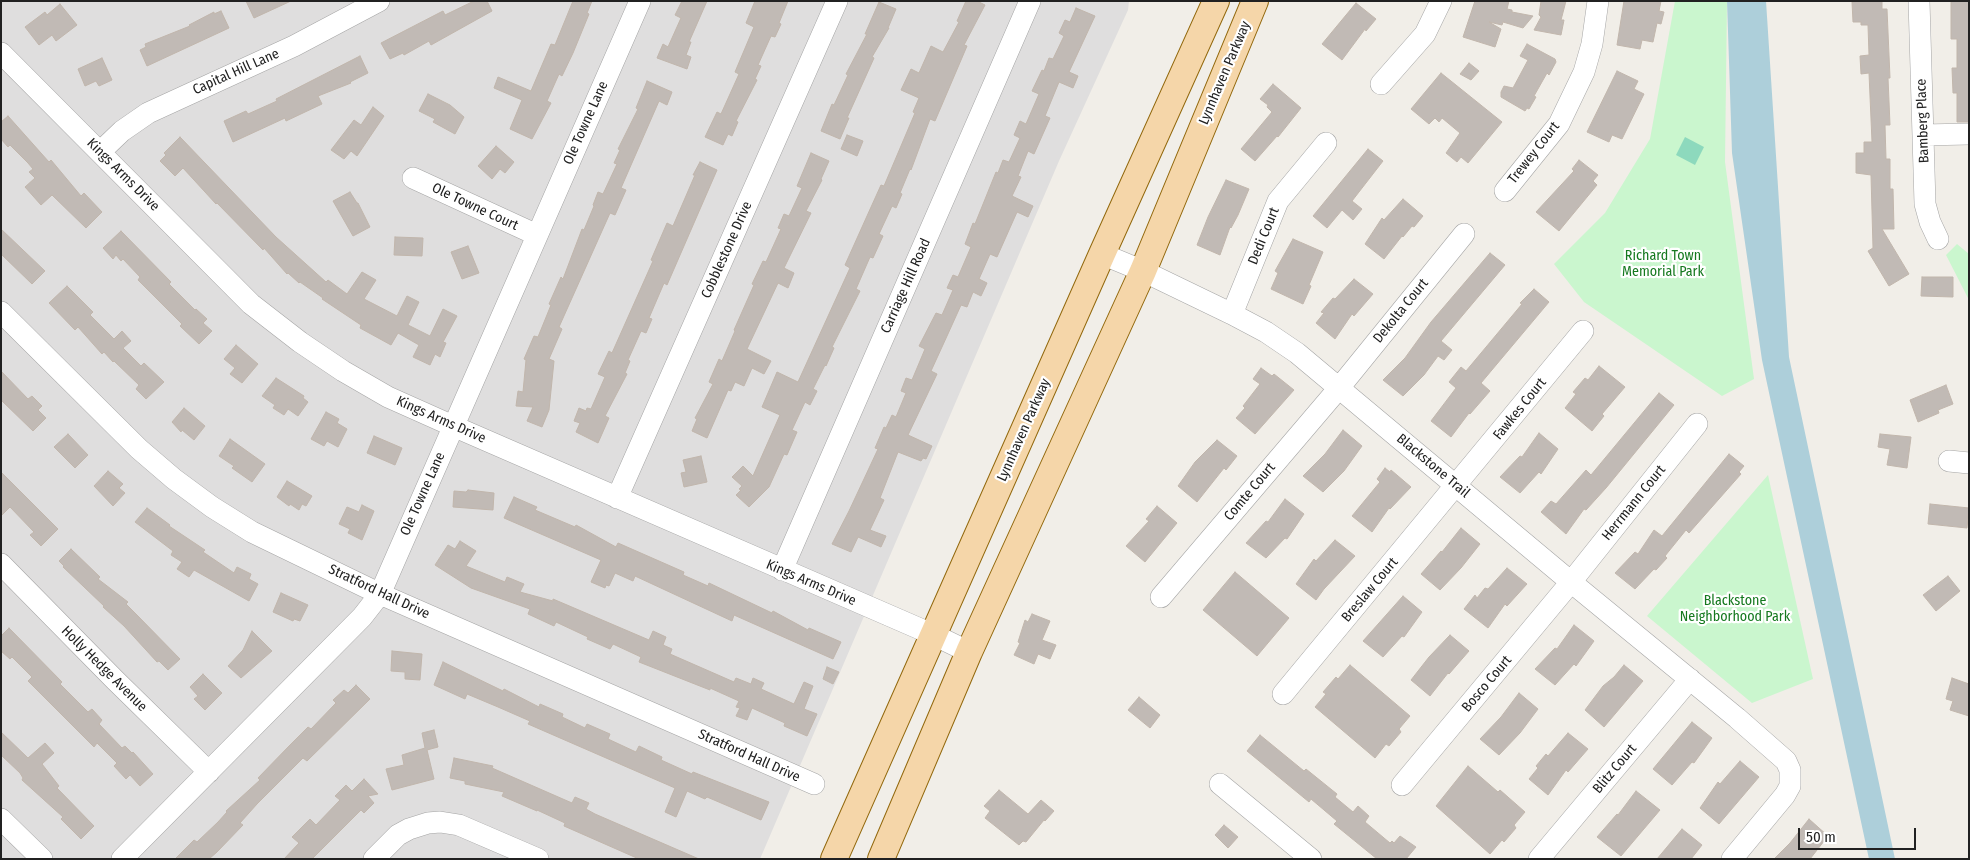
<!DOCTYPE html>
<html>
<head>
<meta charset="utf-8">
<style>
  body { margin:0 }
  #map { position:relative; width:1970px; height:860px; overflow:hidden; background:#f1eee8; font-family:"Fira Sans Condensed",sans-serif }
  canvas { display:block }
  .frame { position:absolute; inset:0; border:2px solid #212121; pointer-events:none }
  .scale { position:absolute; left:1798px; top:828px; width:118px; height:22px; box-sizing:border-box; border:2px solid #212121; border-top:0; padding-left:6px; font-size:15px; line-height:18px; white-space:nowrap; color:#212121; -webkit-text-stroke:4px #fff; paint-order:stroke }
</style>
</head>
<body>
<div id="map">
<canvas width="1970" height="860"></canvas>
<div class="frame"></div>
<div class="scale">50 m</div>
</div>
<script>
const ctx = document.querySelector('canvas').getContext('2d');
ctx.lineJoin = 'round';
function fillPath(path, color) { ctx.fillStyle = color; ctx.fill(path, 'evenodd'); }
const poly = rows => new Path2D(rows.map(r => 'M' + r).join(''));
function stroke(path, color, width, dash) { ctx.strokeStyle = color; ctx.lineWidth = width; ctx.lineCap = dash ? 'butt' : 'round'; ctx.setLineDash(dash || []); ctx.stroke(path); }
function drawText(font, color, halo, rows, align = 'center') {
  ctx.font = font + ' "Fira Sans Condensed",sans-serif'; ctx.lineWidth = 4.5; ctx.setLineDash([]); ctx.textBaseline = 'middle'; ctx.strokeStyle = halo; ctx.fillStyle = color; for (const [text, x, y, turn = 0] of rows) {
    ctx.save(); ctx.translate(x, y); ctx.rotate((+turn || 0) * Math.PI / 180); ctx.textAlign = isNaN(turn) ? turn : align; if (halo) ctx.strokeText(text, 0, 0); ctx.fillText(text, 0, 0); ctx.restore();
  }
}
fillPath(poly([
  [1,1,1129,1,1128,10,1059,161,760,859,1,859]
]), '#dfdede');
fillPath(poly([
  [1675,1,1727,1,1725,162,1754,379,1722,396,1584,302,1554,264,1605,213,1650,139],
  [1957,244,1969,254,1969,300,1946,255],
  [1768,475,1813,679,1752,703,1647,616]
]), '#caf6ce');
fillPath(poly([
  [1685,137,1704,147,1695,165,1676,155]
]), '#8dd9bd');
fillPath(poly([
  [1727,1,1766,1,1789,357,1895,859,1869,859,1762,360,1732,153]
]), '#adcfda');
const building = poly([
  [246,1,291,1,254,18,246,1],
  [474,1,487,1,492,11,431,45,429,41,404,55,403,53,390,59,381,43,443,11,445,15,474,1],
  [573,1,592,1,587,13,589,14,573,53,562,76,559,74,547,101,551,103,532,139,510,129,522,100,494,88,498,77,531,91,551,44,555,45,573,1],
  [682,1,707,1,689,42,691,42,686,55,691,57,687,69,657,58,663,44,668,47,681,18,675,15,682,1],
  [755,1,788,1,779,23,781,24,775,37,771,36,758,65,761,66,755,79,757,80,736,121,738,122,732,136,728,134,723,145,705,137,717,112,721,114,739,74,735,72,754,27,746,23,755,1],
  [966,1,977,1,985,5,964,45,967,46,935,121,930,119,911,170,910,169,900,193,902,194,896,208,892,206,879,234,883,236,873,258,870,257,856,289,860,291,832,347,834,348,826,366,825,365,813,389,817,391,810,405,805,402,792,430,797,432,787,455,784,454,769,487,749,507,736,495,741,490,739,489,742,486,732,477,743,466,753,476,780,415,762,407,777,372,798,382,850,268,845,265,867,216,881,185,884,186,915,113,913,112,919,98,901,90,911,69,919,73,931,46,943,52,959,22,957,21,966,1],
  [1475,1,1509,1,1507,9,1512,10,1512,12,1533,16,1523,28,1503,22,1502,25,1489,22,1501,29,1495,47,1463,37,1475,1],
  [1541,1,1566,1,1561,20,1564,20,1561,35,1534,30,1541,17,1539,15,1541,1],
  [1624,1,1661,1,1659,11,1664,12,1661,24,1657,23,1653,42,1642,40,1640,49,1617,45,1624,1],
  [1861,1,1882,1,1882,9,1887,9,1890,78,1888,78,1890,125,1885,125,1886,159,1890,159,1890,189,1893,189,1894,229,1882,229,1909,274,1889,286,1868,251,1873,248,1871,175,1856,173,1856,153,1864,153,1864,142,1872,142,1869,73,1861,74,1860,56,1869,55,1868,25,1861,25,1861,22,1853,22,1852,2,1861,1],
  [1951,1,1969,1,1969,122,1957,122,1957,93,1953,93,1952,68,1957,68,1957,39,1951,39,1951,1],
  [879,2,896,9,888,28,889,28,872,57,874,58,847,118,849,118,840,139,821,131,832,104,834,105,848,75,846,74,867,34,865,34,879,2],
  [1356,3,1376,19,1366,31,1365,29,1342,60,1322,44,1356,3],
  [60,4,77,25,56,41,52,35,39,45,25,27,45,12,47,15,60,4],
  [1076,8,1095,16,1069,72,1078,76,1073,88,1059,82,1045,116,1050,118,1034,154,1028,151,1018,176,1021,177,1012,196,1033,206,1028,217,1017,212,997,257,990,254,979,279,987,283,981,296,973,292,967,307,961,305,947,336,931,371,937,374,908,435,932,446,926,459,923,458,921,461,898,452,880,498,884,500,870,530,886,536,881,547,858,537,851,552,832,544,849,511,878,449,875,448,884,427,886,428,892,415,896,417,906,393,901,391,906,378,912,380,925,349,919,346,936,313,942,315,953,290,947,288,953,275,958,277,971,247,965,244,973,223,975,224,996,172,998,173,1003,160,1009,162,1020,138,1014,135,1020,121,1026,124,1039,94,1032,91,1042,70,1044,71,1049,58,1053,59,1064,36,1059,33,1065,20,1070,22,1076,8],
  [221,11,229,28,147,66,140,50,146,47,145,44,190,26,189,25,214,12,214,14,221,11],
  [1527,44,1555,59,1556,62,1549,75,1547,73,1534,96,1536,97,1529,109,1527,108,1525,111,1501,97,1501,92,1504,86,1513,88,1528,60,1520,56,1527,44],
  [360,56,368,73,350,82,351,83,318,96,322,104,286,121,285,118,233,142,224,121,246,111,248,114,277,101,276,99,360,56],
  [102,58,112,80,99,86,96,81,85,86,78,69,102,58],
  [1469,63,1479,71,1471,80,1460,74,1469,63],
  [1617,71,1638,81,1634,89,1644,94,1622,139,1612,135,1609,142,1587,132,1617,71],
  [1441,73,1502,122,1468,163,1461,157,1457,162,1446,153,1460,133,1442,118,1439,122,1435,118,1429,124,1411,109,1441,73],
  [647,81,672,92,667,105,659,101,621,188,626,190,615,215,610,213,559,327,562,329,549,359,554,361,549,410,542,427,527,421,533,407,516,406,518,391,523,392,526,360,524,359,534,336,538,337,551,305,549,304,561,277,563,279,582,229,584,230,594,206,593,205,598,192,603,194,617,164,614,163,620,150,618,149,638,109,636,108,647,81],
  [1273,84,1301,108,1278,137,1277,136,1255,161,1241,149,1272,112,1267,107,1268,105,1260,99,1273,84],
  [428,94,450,105,464,117,455,134,433,122,435,119,419,111,428,94],
  [373,107,384,116,357,156,351,151,344,159,331,150,354,120,361,125,373,107],
  [8,116,49,162,51,160,81,196,84,193,102,212,86,228,52,195,41,205,25,187,35,178,29,172,33,169,28,163,10,145,8,147,1,139,1,122,8,116],
  [847,135,863,141,857,156,841,149,847,135],
  [180,137,276,237,326,282,328,280,347,294,362,272,376,280,364,299,397,316,407,296,419,302,408,325,430,336,443,309,457,316,443,342,446,343,440,357,435,354,430,365,413,357,419,345,398,333,391,345,360,328,361,325,322,299,323,298,300,282,299,283,288,273,287,274,264,248,263,250,217,203,216,204,183,168,175,176,160,161,166,155,164,153,180,137],
  [496,146,514,162,505,173,500,169,492,179,478,166,496,146],
  [1368,149,1383,161,1352,201,1362,209,1353,220,1342,210,1327,228,1313,216,1368,149],
  [811,153,829,161,821,179,822,180,806,211,811,213,784,268,794,273,788,288,778,283,747,349,771,361,764,374,752,368,744,386,735,382,731,391,728,390,707,438,692,431,697,419,695,418,713,384,709,382,719,359,722,361,735,331,734,330,754,285,752,284,763,261,766,262,781,229,778,228,784,214,789,216,802,188,797,186,811,153],
  [1579,160,1598,175,1593,181,1597,185,1559,231,1536,212,1574,171,1572,169,1579,160],
  [700,162,717,170,667,285,664,283,649,318,652,319,646,333,641,331,628,360,630,361,625,373,627,374,605,416,609,418,598,443,576,432,580,423,574,421,579,408,586,411,587,408,591,409,605,377,598,374,609,351,612,353,653,261,651,260,667,223,673,226,695,175,693,175,700,162],
  [1226,180,1249,189,1238,215,1231,228,1230,227,1220,255,1197,245,1208,217,1226,180],
  [350,192,357,203,358,203,370,227,353,236,333,201,350,192],
  [1403,199,1423,216,1414,227,1412,226,1403,237,1402,236,1384,259,1365,244,1382,218,1384,220,1403,199],
  [1,229,45,271,32,284,1,254,1,229],
  [121,231,171,282,169,284,195,310,196,309,207,319,203,323,212,331,199,344,180,326,182,324,138,280,140,277,123,259,121,261,116,255,113,259,103,248,121,231],
  [395,237,423,238,422,256,394,255,395,237],
  [1293,239,1323,252,1309,285,1311,286,1303,304,1271,289,1278,273,1275,271,1293,239],
  [468,246,479,273,462,279,451,252,468,246],
  [1490,253,1505,265,1441,341,1452,350,1444,360,1438,356,1424,375,1403,396,1383,380,1405,358,1431,322,1490,253],
  [1922,277,1953,277,1953,297,1921,296,1922,277],
  [1354,279,1373,294,1354,316,1352,314,1335,339,1316,323,1324,313,1321,312,1333,298,1335,299,1354,279],
  [67,286,93,312,90,315,114,339,122,331,131,341,123,348,141,366,144,363,164,382,146,399,136,389,139,385,114,361,113,362,104,352,102,354,78,327,75,330,49,303,67,286],
  [1534,289,1549,302,1481,383,1490,391,1470,414,1469,413,1451,437,1431,421,1456,388,1449,382,1461,367,1466,371,1522,304,1520,303,1534,289],
  [236,345,258,364,242,383,230,374,235,368,224,359,236,345],
  [1599,366,1625,387,1602,414,1604,416,1592,431,1565,408,1576,394,1573,392,1585,378,1588,380,1599,366],
  [1261,368,1272,376,1274,374,1294,390,1255,434,1236,418,1245,408,1243,406,1260,384,1253,379,1261,368],
  [1,371,28,399,32,396,42,406,38,410,46,418,33,431,1,400,1,371],
  [276,378,304,396,303,398,308,402,298,416,288,409,284,415,273,408,275,405,262,396,276,378],
  [1946,385,1953,404,1938,410,1939,413,1918,422,1910,400,1946,385],
  [1659,393,1674,405,1606,488,1586,510,1584,509,1566,534,1541,512,1551,501,1556,504,1586,470,1591,475,1659,393],
  [184,408,205,426,194,440,182,430,181,432,172,422,184,408],
  [326,412,339,419,337,423,347,429,338,447,327,441,324,446,311,439,326,412],
  [1343,430,1362,446,1344,471,1323,492,1303,476,1325,454,1343,430],
  [1539,433,1558,449,1541,474,1539,472,1520,493,1500,477,1520,456,1522,457,1539,433],
  [68,434,88,455,75,468,54,447,68,434],
  [1880,434,1911,437,1907,468,1887,465,1890,449,1878,447,1880,434],
  [374,436,402,448,395,465,367,453,374,436],
  [230,439,265,464,252,482,232,468,234,466,219,456,230,439],
  [1217,440,1237,456,1226,470,1224,468,1197,502,1178,486,1195,462,1217,440],
  [1729,454,1744,466,1739,472,1741,474,1689,533,1686,530,1665,556,1667,558,1656,570,1654,569,1635,589,1615,573,1635,552,1638,554,1654,530,1662,536,1729,454],
  [701,456,707,482,684,487,681,473,686,472,683,460,701,456],
  [1385,468,1390,472,1391,470,1411,487,1390,509,1389,508,1372,532,1352,516,1380,482,1377,479,1385,468],
  [108,471,123,484,119,488,125,493,113,506,94,486,108,471],
  [1,472,58,529,41,546,30,535,34,532,10,507,1,516,1,472],
  [287,481,312,496,306,506,302,504,299,510,290,504,289,506,277,497,287,481],
  [468,490,494,493,493,510,453,507,454,491,466,492,468,490],
  [514,497,537,507,535,510,575,527,576,525,616,547,618,543,684,572,683,575,708,586,709,583,772,613,773,611,808,630,809,628,841,642,833,659,734,615,732,621,635,576,633,581,615,573,609,586,606,585,605,588,591,582,601,560,504,518,514,497],
  [1285,499,1304,514,1287,539,1285,538,1266,558,1246,543,1266,521,1268,522,1285,499],
  [1930,504,1969,508,1967,528,1928,524,1930,504],
  [362,505,374,511,362,540,348,533,350,529,339,524,347,507,359,512,362,505],
  [1157,506,1177,523,1145,562,1126,546,1149,521,1146,519,1157,506],
  [147,508,170,525,169,526,205,550,203,552,234,573,237,567,251,574,249,579,258,584,249,601,194,570,189,577,177,569,182,562,171,555,173,551,135,522,147,508],
  [1461,528,1480,544,1461,568,1440,590,1421,574,1441,551,1442,552,1461,528],
  [1335,540,1355,556,1324,589,1316,600,1296,584,1314,559,1316,561,1335,540],
  [460,541,476,551,466,566,505,582,507,577,524,584,520,592,553,601,553,599,649,640,653,631,666,637,663,645,672,649,670,654,734,682,736,678,751,684,753,678,764,683,761,689,794,704,804,682,813,686,804,709,817,714,807,736,784,726,785,723,752,708,747,720,736,716,740,708,736,707,739,701,710,688,710,690,639,662,641,657,613,644,610,649,587,639,588,637,556,622,554,626,528,614,530,609,471,588,435,565,448,545,455,549,460,541],
  [71,549,100,577,98,579,128,602,126,604,136,614,180,659,168,670,159,661,157,662,124,626,103,607,104,606,63,567,64,566,59,561,71,549],
  [1507,568,1527,584,1507,606,1505,604,1488,628,1464,609,1475,595,1477,598,1485,588,1488,589,1507,568],
  [1235,572,1289,618,1257,656,1203,610,1235,572],
  [1948,576,1960,591,1936,611,1923,595,1948,576],
  [281,593,308,605,300,621,294,619,293,621,273,612,281,593],
  [1403,596,1422,612,1404,637,1402,636,1383,657,1363,641,1403,596],
  [1032,614,1050,621,1042,640,1056,645,1050,659,1038,654,1034,664,1014,655,1020,643,1018,642,1025,620,1028,622,1032,614],
  [1574,625,1594,641,1576,666,1574,664,1555,685,1535,669,1555,648,1557,649,1574,625],
  [9,628,62,682,60,684,88,712,92,709,102,720,99,724,122,748,125,746,132,753,133,752,153,774,140,786,130,775,126,779,114,766,117,763,97,743,94,747,28,681,32,677,12,657,10,659,1,651,1,636,9,628],
  [252,631,272,651,241,678,228,666,243,650,252,631],
  [1450,635,1469,651,1449,674,1448,673,1430,696,1411,680,1429,657,1450,635],
  [392,651,422,654,420,680,405,679,405,672,391,671,392,651],
  [443,662,503,691,504,689,539,707,540,704,563,714,562,717,585,728,587,724,610,734,608,739,636,752,639,746,662,757,661,760,692,774,693,772,769,802,761,820,707,797,705,799,687,791,676,817,665,812,675,788,528,724,530,721,498,707,467,694,465,699,434,685,443,662],
  [1350,665,1410,716,1399,729,1401,732,1389,746,1386,744,1375,758,1315,707,1326,694,1323,692,1336,677,1338,679,1350,665],
  [1624,665,1643,681,1604,727,1585,710,1603,686,1614,677,1624,665],
  [827,667,839,672,833,684,823,679,827,667],
  [203,674,222,693,205,710,194,699,198,696,190,687,203,674],
  [1952,678,1969,684,1969,716,1950,710,1953,701,1946,699,1952,678],
  [356,685,370,699,307,761,303,758,257,804,240,823,243,825,217,852,209,859,175,859,194,840,197,842,218,822,227,812,226,811,260,780,258,778,290,745,308,727,311,729,336,703,333,700,344,690,348,693,356,685],
  [1519,693,1538,709,1520,733,1499,755,1480,739,1501,717,1519,693],
  [1139,697,1160,715,1150,728,1128,710,1139,697],
  [1692,722,1712,738,1694,763,1692,762,1672,785,1653,769,1692,722],
  [434,730,438,747,427,750,434,779,392,790,386,769,404,765,402,755,425,748,422,733,434,730],
  [1,732,28,758,45,743,54,753,42,764,59,786,57,788,94,826,81,839,61,819,63,817,22,780,23,778,20,773,1,755,1,732],
  [1568,733,1588,749,1568,772,1566,770,1548,795,1529,779,1538,768,1536,766,1546,754,1548,756,1568,733],
  [1260,735,1304,771,1306,769,1337,794,1335,797,1353,812,1358,806,1369,816,1365,822,1390,843,1392,841,1394,843,1400,836,1416,847,1406,859,1377,859,1334,824,1337,821,1311,799,1309,802,1247,751,1260,735],
  [454,758,493,766,492,768,572,803,575,797,589,803,586,809,595,814,699,859,639,859,564,826,565,823,537,810,537,811,502,796,504,792,465,784,465,781,450,778,454,758],
  [1740,761,1759,777,1719,824,1700,808,1718,782,1720,784,1740,761],
  [1468,766,1498,792,1500,790,1525,812,1514,825,1516,828,1504,842,1502,840,1490,854,1436,806,1468,766],
  [364,779,378,794,368,796,374,803,364,813,361,810,312,859,284,859,299,843,292,837,310,819,316,825,340,800,335,796,346,785,352,791,364,779],
  [999,790,1028,814,1041,800,1054,811,1045,821,1044,820,1026,842,1023,841,1019,845,985,818,990,811,984,806,999,790],
  [1636,791,1660,810,1621,856,1597,837,1617,814,1618,815,1636,791],
  [1809,819,1828,836,1810,859,1774,859,1790,843,1809,819],
  [1224,825,1238,837,1228,848,1215,835,1224,825],
  [1682,829,1702,845,1691,859,1657,859,1682,829]
]);
fillPath(building, '#c1bab5');
stroke(building, '#c1b6ac', 1);
const minor = poly([
  [1919,1,1925,204,1930,222,1938,239],
  [1,53,251,304,300,342,343,371,388,397,453,426,934,635,969,652],
  [1381,84,1425,34,1441,1],
  [1923,135,1969,134],
  [100,152,122,131,148,113,294,46,379,1],
  [413,178,537,235],
  [1505,191,1559,124,1584,72,1592,44,1598,1],
  [1102,254,1143,271,1232,314,1266,332,1297,353,1571,582,1737,718,1786,761,1790,770,1790,786,1785,795,1732,859],
  [1,312,139,449,174,479,212,507,252,532,380,594,814,784],
  [1232,314,1278,201,1326,143],
  [1949,461,1969,463],
  [617,498,837,1],
  [1,564,115,680,209,772],
  [782,570,1030,1],
  [1161,597,1339,388,1464,234],
  [1283,694,1583,331],
  [1220,784,1311,859],
  [1402,785,1571,582,1697,424],
  [1,819,42,859],
  [122,859,362,617,380,594,640,1],
  [374,859,398,835,409,829,428,823,440,822,459,825,538,859],
  [1539,859,1690,679]
]);
const major = poly([
  [834,859,1102,254,1216,1],
  [881,859,969,652,1143,271,1255,1]
]);
stroke(minor, '#a5a5a5', 22);
stroke(major, '#92680c', 28);
stroke(minor, '#fff', 21);
stroke(major, '#f5d6a9', 26);
drawText('14px', '#212121', '#fff', [
  ["Capital Hill Lane",236,72,-24],
  ["Lynnhaven Parkway",1225,73,-67],
  ["Bamberg Place",1923,121,-92],
  ["Ole Towne Lane",586,123,-66],
  ["Trewey Court",1534,153,-52],
  ["Kings Arms Drive",123,175,45],
  ["Ole Towne Court",475,207,25],
  ["Dedi Court",1264,236,-68],
  ["Cobblestone Drive",727,250,-66],
  ["Carriage Hill Road",906,286,-66],
  ["Dekolta Court",1401,311,-51],
  ["Fawkes Court",1520,409,-51],
  ["Kings Arms Drive",441,420,24],
  ["Lynnhaven Parkway",1024,430,-66],
  ["Blackstone Trail",1433,466,40],
  ["Comte Court",1250,492,-50],
  ["Ole Towne Lane",423,494,-66],
  ["Herrmann Court",1634,503,-51],
  ["Kings Arms Drive",811,583,23],
  ["Breslaw Court",1370,590,-50],
  ["Stratford Hall Drive",379,592,25],
  ["Holly Hedge Avenue",104,669,45],
  ["Bosco Court",1487,684,-50],
  ["Stratford Hall Drive",749,756,24],
  ["Blitz Court",1615,769,-50]
]);
drawText('14px', '#15791f', '#fff', [
  ["Richard Town",1663,256],
  ["Memorial Park",1663,272],
  ["Blackstone",1735,601],
  ["Neighborhood Park",1735,617]
]);
</script>
</body>
</html>
